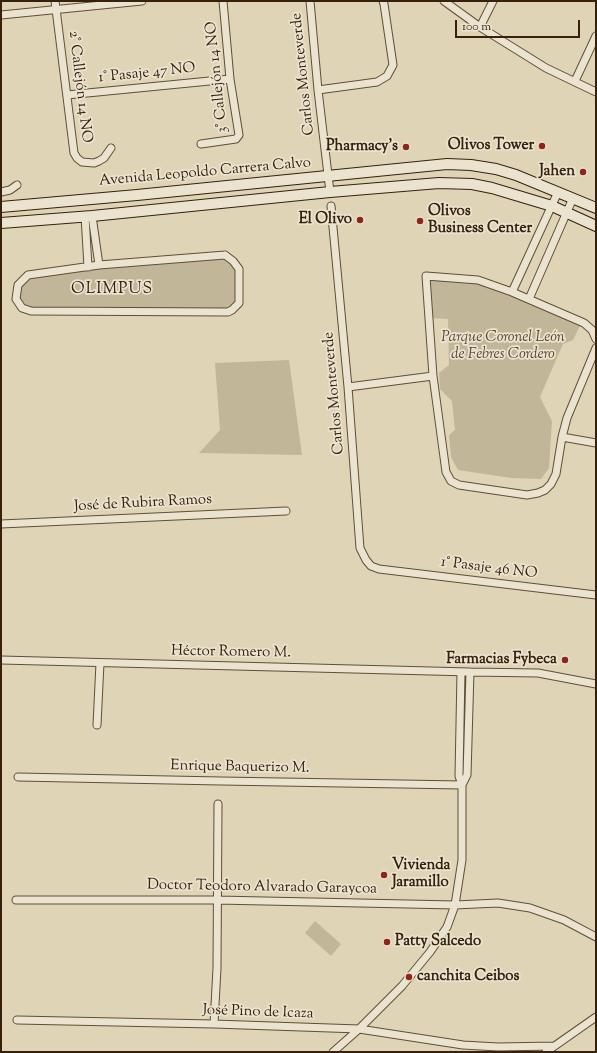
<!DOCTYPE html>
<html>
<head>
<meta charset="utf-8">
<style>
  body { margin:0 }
  #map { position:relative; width:597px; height:1053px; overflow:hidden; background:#dfd4b6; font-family:"Sorts Mill Goudy",serif }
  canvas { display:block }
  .frame { position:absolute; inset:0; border:2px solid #37210d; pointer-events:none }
  .scale { position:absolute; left:455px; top:20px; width:125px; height:18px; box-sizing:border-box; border:2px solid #37210d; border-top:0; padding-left:5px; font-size:12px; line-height:14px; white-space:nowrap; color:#37210d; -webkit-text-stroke:3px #eae3d0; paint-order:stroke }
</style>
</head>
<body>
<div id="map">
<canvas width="597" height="1053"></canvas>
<div class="frame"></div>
<div class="scale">100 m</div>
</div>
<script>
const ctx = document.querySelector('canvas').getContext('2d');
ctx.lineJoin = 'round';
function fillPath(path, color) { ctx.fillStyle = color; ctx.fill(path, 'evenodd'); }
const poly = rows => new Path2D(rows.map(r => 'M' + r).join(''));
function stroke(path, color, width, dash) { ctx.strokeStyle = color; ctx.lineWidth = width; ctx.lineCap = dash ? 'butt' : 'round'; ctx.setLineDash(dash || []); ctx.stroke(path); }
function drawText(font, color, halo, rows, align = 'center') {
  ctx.font = font + ' "Sorts Mill Goudy",serif'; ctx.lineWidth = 3.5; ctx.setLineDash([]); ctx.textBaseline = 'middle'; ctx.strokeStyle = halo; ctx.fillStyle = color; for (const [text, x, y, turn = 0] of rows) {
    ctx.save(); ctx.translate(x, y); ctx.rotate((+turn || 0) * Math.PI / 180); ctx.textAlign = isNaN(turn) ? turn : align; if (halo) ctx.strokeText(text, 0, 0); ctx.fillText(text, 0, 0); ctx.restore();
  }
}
fillPath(poly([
  [225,255,239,269,239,303,232,310,31,311,16,299,18,285,28,275],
  [426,276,478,280,582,322,573,340,563,344,540,397,552,421,549,468,541,479,511,478,458,470,451,457,449,435,455,430,452,401,440,389,439,373,449,365,448,319,429,318],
  [289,360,302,455,199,453,220,430,215,363],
  [315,921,341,944,331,956,305,933]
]), '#c2b699');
const minor = poly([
  [55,1,74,153,77,158,82,162,94,163,99,161,104,158,111,148],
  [310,1,318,90,330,192],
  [444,1,480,27,546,68,596,92],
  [1,15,142,1],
  [480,27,493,1],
  [575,81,596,36],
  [318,90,377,82,387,76,393,65,384,4,383,1],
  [67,95,230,79],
  [201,144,236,139,239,135,230,79,223,1],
  [1,192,10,190,17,185],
  [331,206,348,387,360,548,366,560,371,566,379,569,596,595],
  [85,216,88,267],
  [92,216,99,265],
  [225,255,233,261,239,269,239,303,232,310,228,312,31,311,22,308,16,299,18,285,28,275,99,265,225,255],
  [512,292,558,192],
  [529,299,573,198],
  [596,339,592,330,584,323,512,292,478,280,426,276,433,376,446,472,451,481,459,485,527,495,538,493,545,490,551,484,556,474,562,437,567,418,596,348],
  [348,387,433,376],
  [562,437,596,443],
  [1,524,286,511],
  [1,660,470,672,538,673,596,684],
  [97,725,100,663],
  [18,777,221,781,462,785],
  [462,785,467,775,470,672],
  [16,900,217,900,455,905,498,903,530,908,564,920,596,937],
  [17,1020,214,1024,359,1029,463,1045,498,1047,554,1046],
  [214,1024,217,968,218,804],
  [333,1052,359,1029,402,986,430,952,447,927,455,905,462,860,462,785,459,776,461,672],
  [546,1052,596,1017]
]);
const secondary = poly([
  [1,207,137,195,447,164,471,165,496,169,516,175,596,208],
  [1,223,92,216,330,192,439,183,472,184,492,188,552,206,596,226]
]);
stroke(minor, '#614e37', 9);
stroke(secondary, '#37210d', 12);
stroke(minor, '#eae3d0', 7);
stroke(secondary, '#eae3d0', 10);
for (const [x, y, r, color] of [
  [542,146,4,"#8f2418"],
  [406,147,4,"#8f2418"],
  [583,172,4,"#8f2418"],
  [360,220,4,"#8f2418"],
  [420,221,4,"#8f2418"],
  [565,660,4,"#8f2418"],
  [384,875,4,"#8f2418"],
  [387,942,4,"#8f2418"],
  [409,977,4,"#8f2418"]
]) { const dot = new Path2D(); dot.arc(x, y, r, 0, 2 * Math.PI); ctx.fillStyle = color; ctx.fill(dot); stroke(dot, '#eae3d0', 1.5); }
drawText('15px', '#37210d', '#eae3d0', [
  ["1° Pasaje 47 NO",147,74,-6],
  ["Carlos Monteverde",304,74,-96],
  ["3° Callejón 14 NO",218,77,-96],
  ["2° Callejón 14 NO",79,87,83],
  ["Avenida Leopoldo Carrera Calvo",205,173,-5],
  ["Carlos Monteverde",335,393,-95],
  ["José de Rubira Ramos",143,504,-3],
  ["1° Pasaje 46 NO",489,569,7],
  ["Héctor Romero M.",231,653,1],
  ["Enrique Baquerizo M.",240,768,1],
  ["Doctor Teodoro Alvarado Garaycoa",262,888,1],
  ["José Pino de Icaza",258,1013,2]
]);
drawText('bold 15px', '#37210d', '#eae3d0', [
  ["Olivos Tower",534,146],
  ["Pharmacy's",398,147],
  ["Jahen",575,172],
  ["Olivos",428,212,"left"],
  ["Business Center",428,229,"left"],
  ["El Olivo",352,220],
  ["Farmacias Fybeca",557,660],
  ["Vivienda",392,866,"left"],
  ["Jaramillo",392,883,"left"],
  ["Patty Salcedo",395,942,"left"],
  ["canchita Ceibos",417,977,"left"]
], 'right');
drawText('italic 15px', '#5a4630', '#eae3d0', [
  ["Parque Coronel León",503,338],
  ["de Febres Cordero",503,355]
]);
ctx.letterSpacing = '1px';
drawText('16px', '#37210d', '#eae3d0', [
  ["OLIMPUS",112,290]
]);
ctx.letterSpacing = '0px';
</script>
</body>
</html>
